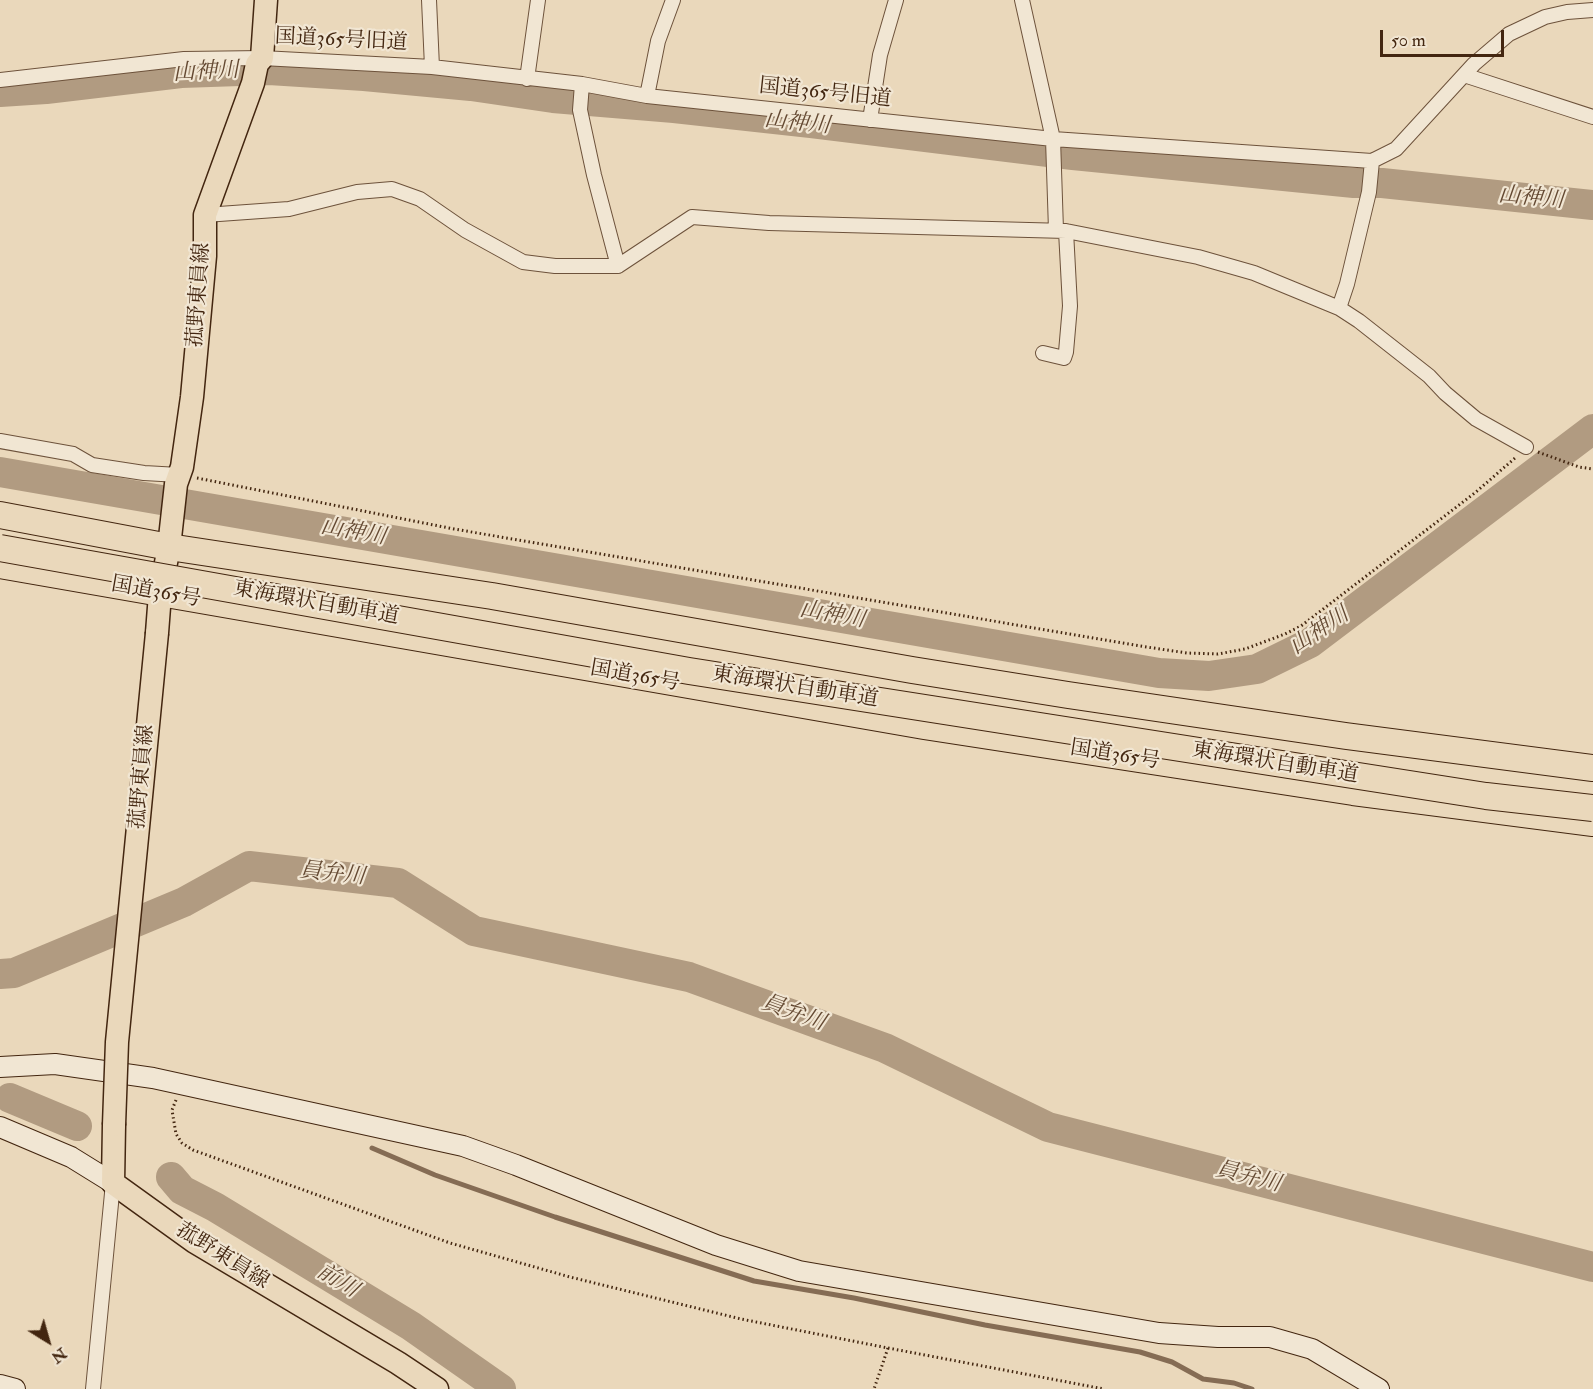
<!DOCTYPE html>
<html>
<head>
<meta charset="utf-8">
<style>
  body { margin:0 }
  #map { position:relative; width:1593px; height:1389px; overflow:hidden; background:#ead8bb; font-family:"IM FELL Double Pica",serif }
  canvas { display:block }
  .north { position:absolute; left:18px; top:1311px; width:60px; height:60px; -webkit-text-stroke:4px #f1e6d3; paint-order:stroke; rotate:143deg; font-size:16px; font-weight:700; line-height:24px; text-align:center; color:#432610 }
  .north::after { content:''; display:block; margin:auto; width:21px; height:27px; background:#432610; clip-path:polygon(50% 0,100% 100%,50% 72%,0 100%) }
  .scale { position:absolute; left:1380px; top:30px; width:124px; height:27px; box-sizing:border-box; border:3px solid #432610; border-top:0; padding-left:8px; font-size:18px; line-height:21px; white-space:nowrap; color:#432610; -webkit-text-stroke:4px #f1e6d3; paint-order:stroke }
</style>
</head>
<body>
<div id="map">
<canvas width="1593" height="1389"></canvas>
<div class="north">N</div>
<div class="scale">50 m</div>
</div>
<script>
const ctx = document.querySelector('canvas').getContext('2d');
ctx.lineJoin = 'round';
const poly = rows => new Path2D(rows.map(r => 'M' + r).join(''));
function stroke(path, color, width, dash) { ctx.strokeStyle = color; ctx.lineWidth = width; ctx.lineCap = dash ? 'butt' : 'round'; ctx.setLineDash(dash || []); ctx.stroke(path); }
function drawText(font, color, halo, rows, align = 'center') {
  ctx.font = font + ' "IM FELL Double Pica","Noto Serif JP",serif'; ctx.lineWidth = 4.5; ctx.setLineDash([]); ctx.textBaseline = 'middle'; ctx.strokeStyle = halo; ctx.fillStyle = color; for (const [text, x, y, turn = 0] of rows) {
    ctx.save(); ctx.translate(x, y); ctx.rotate((+turn || 0) * Math.PI / 180); ctx.textAlign = isNaN(turn) ? turn : align; if (halo) ctx.strokeText(text, 0, 0); ctx.fillText(text, 0, 0); ctx.restore();
  }
}
stroke(poly([
  [372,1148,435,1175,555,1217,754,1281,854,1298,985,1325,1140,1352,1172,1362,1203,1379,1234,1383,1252,1389]
]), '#856c54', 5);
stroke(poly([
  [0,92,46,89,181,73,269,70,364,76,471,86,553,98,674,108,811,123,1073,155,1354,183,1382,183,1593,205],
  [0,472,1159,673,1209,676,1257,669,1310,643,1593,429],
  [0,974,14,973,184,902,249,866,398,883,474,931,689,977,885,1048,1048,1127,1593,1267],
  [10,1098,77,1126],
  [171,1177,182,1190,215,1207,411,1326,501,1389]
]), '#b19b81', 30);
const street = poly([
  [429,0,432,67],
  [1022,0,1053,139,1056,230],
  [1464,75,1593,117],
  [527,79,538,0],
  [0,80,184,59,262,58,432,67,582,84,647,96,1053,139,1372,161,1396,149,1474,64,1509,34,1545,17,1567,12,1593,10],
  [582,84,580,110,594,175,618,266],
  [647,96,658,41,673,0],
  [870,120,880,55,896,0],
  [205,215,289,209,357,192,392,189,420,199,465,230,523,262,555,266,618,266,692,217,769,223,1066,231,1198,257,1254,273,1339,308,1359,321,1429,376,1445,393,1476,419,1526,447],
  [1339,308,1347,284,1369,192,1372,161],
  [1043,353,1064,358,1066,352,1070,306,1066,231],
  [0,441,73,454,92,465,144,473,179,475],
  [93,1389,113,1183]
]);
const secondary = poly([
  [0,1067,55,1064,153,1078,463,1146,516,1165,716,1245,799,1271,1159,1333,1218,1337,1270,1337,1312,1349,1379,1389],
  [0,1127,71,1157,113,1183],
  [0,1385,15,1389]
]);
const primary = poly([
  [157,633,160,594,169,547,176,484,182,467,192,397,205,256,205,215,253,83,257,64,262,58,266,0],
  [114,1125,113,1183,195,1242,398,1363,437,1389]
]);
const highway = poly([
  [0,515,169,547,492,596,912,670,1068,695,1346,736,1593,768],
  [0,565,924,726,1353,792,1593,823]
]);
stroke(street, '#6d523b', 16);
stroke(secondary, '#432610', 22);
stroke(primary, '#432610', 25);
stroke(highway, '#432610', 28);
stroke(poly([
  [1538,452,1579,467,1593,469],
  [197,478,454,529,1140,646,1187,653,1218,654,1245,649,1285,634,1301,626,1476,492,1515,458],
  [176,1100,172,1110,176,1134,182,1143,193,1150,450,1243,570,1277,741,1319,888,1348,874,1389],
  [888,1348,1104,1389]
]), '#432610', 3, [1.5, 3]);
stroke(street, '#f1e6d3', 14);
stroke(secondary, '#f1e6d3', 20);
stroke(primary, '#ead8bb', 22);
stroke(highway, '#ead8bb', 26);
const primaryBridge = poly([
  [114,1125,117,1042,157,633]
]);
const highwayBridge = poly([
  [0,548,689,671,1486,796,1593,808]
]);
stroke(primaryBridge, '#432610', 25, []);
stroke(highwayBridge, '#432610', 28, []);
stroke(primaryBridge, '#ead8bb', 22);
stroke(highwayBridge, '#ead8bb', 26);
drawText('21px', '#432610', '#f1e6d3', [
  ["国道365号旧道",341,41,3],
  ["国道365号旧道",825,94,6],
  ["菰野東員線",200,295,-86],
  ["国道365号",156,593,10],
  ["東海環状自動車道",316,604,10],
  ["国道365号",635,677,10],
  ["東海環状自動車道",795,688,9],
  ["国道365号",1115,756,9],
  ["東海環状自動車道",1275,764,9],
  ["菰野東員線",143,777,-85],
  ["菰野東員線",222,1257,32]
]);
drawText('italic 22px', '#644932', '#f1e6d3', [
  ["山神川",206,73,-3],
  ["山神川",797,124,6],
  ["山神川",1531,199,5],
  ["山神川",353,533,10],
  ["山神川",832,616,10],
  ["山神川",1320,632,-34],
  ["員弁川",332,875,6],
  ["員弁川",793,1014,20],
  ["員弁川",1248,1178,14],
  ["前川",337,1282,31]
]);
</script>
</body>
</html>
